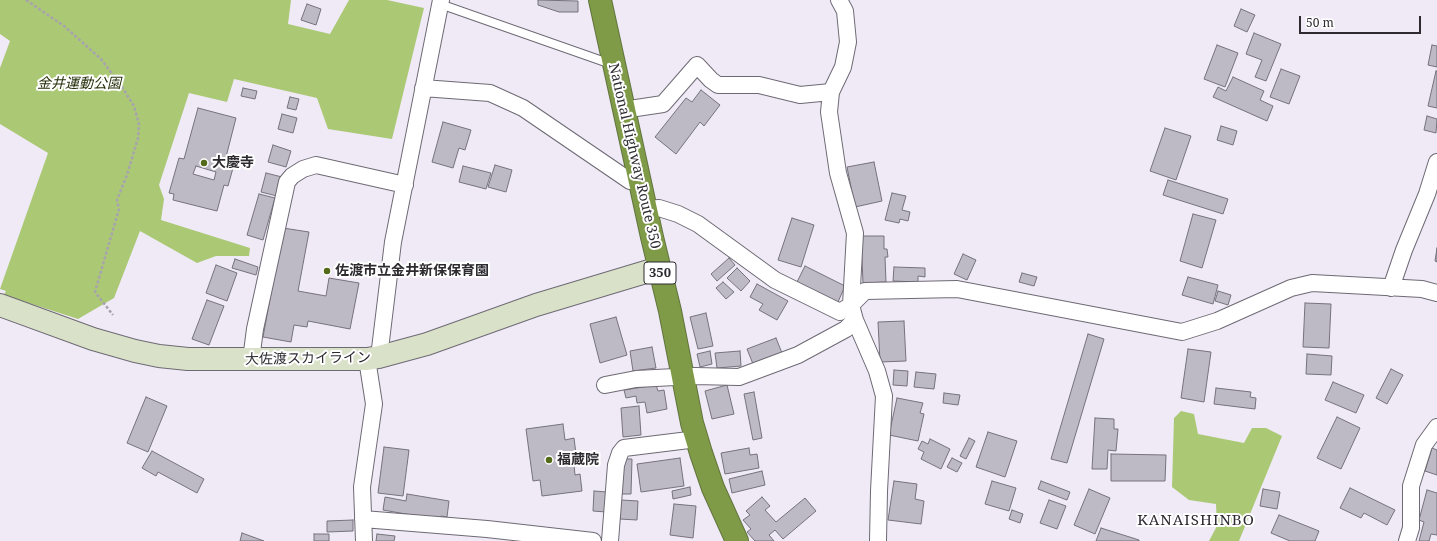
<!DOCTYPE html>
<html>
<head>
<meta charset="utf-8">
<style>
  body { margin:0 }
  #map { position:relative; width:1437px; height:541px; overflow:hidden; background:#efeaf6; font-family:"Noto Serif",serif }
  canvas { display:block }
  .scale { position:absolute; left:1299px; top:16px; width:122px; height:18px; box-sizing:border-box; border:2px solid #2d2b30; border-top:0; padding-left:5px; font-size:12px; line-height:14px; white-space:nowrap; color:#2d2b30; -webkit-text-stroke:3px #fff; paint-order:stroke }
</style>
</head>
<body>
<div id="map">
<canvas width="1437" height="541"></canvas>
<div class="scale">50 m</div>
</div>
<script>
const ctx = document.querySelector('canvas').getContext('2d');
ctx.lineJoin = 'round';
function fillPath(path, color) { ctx.fillStyle = color; ctx.fill(path, 'evenodd'); }
const poly = rows => new Path2D(rows.map(r => 'M' + r).join(''));
function stroke(path, color, width, dash) { ctx.strokeStyle = color; ctx.lineWidth = width; ctx.lineCap = dash ? 'butt' : 'round'; ctx.setLineDash(dash || []); ctx.stroke(path); }
function drawText(font, color, halo, rows, align = 'center') {
  ctx.font = font + ' "Noto Serif","Noto Sans JP",serif'; ctx.lineWidth = 4; ctx.setLineDash([]); ctx.textBaseline = 'middle'; ctx.strokeStyle = halo; ctx.fillStyle = color; for (const [text, x, y, turn = 0] of rows) {
    ctx.save(); ctx.translate(x, y); ctx.rotate((+turn || 0) * Math.PI / 180); ctx.textAlign = isNaN(turn) ? turn : align; if (halo) ctx.strokeText(text, 0, 0); ctx.fillText(text, 0, 0); ctx.restore();
  }
}
fillPath(poly([
  [0,0,291,0,288,24,330,34,349,0,387,0,424,8,392,139,328,129,317,98,234,79,227,102,189,93,159,185,164,199,161,220,250,248,249,256,216,256,197,263,140,231,114,298,78,319,4,295,6,291,0,289,48,153,0,124,0,68,10,41,0,34],
  [1181,411,1194,414,1198,434,1244,443,1252,428,1266,428,1282,436,1239,541,1209,541,1217,526,1216,504,1189,500,1172,487,1174,418]
]), '#abc875');
const building = poly([
  [538,0,578,1,578,12,559,12,538,5,538,0],
  [307,4,321,9,316,25,301,20,307,4],
  [1241,9,1255,15,1247,32,1234,26,1241,9],
  [1254,33,1281,44,1266,81,1255,77,1262,60,1246,54,1254,33],
  [1217,45,1238,53,1225,87,1204,79,1217,45],
  [1432,45,1437,46,1437,67,1428,65,1432,45],
  [1281,69,1300,76,1289,104,1270,97,1281,69],
  [1436,71,1437,71,1437,108,1428,106,1436,71],
  [1233,77,1264,91,1260,100,1273,106,1267,121,1213,97,1218,87,1226,91,1233,77],
  [243,88,257,91,255,99,241,96,243,88],
  [701,90,720,105,704,126,700,122,676,154,655,137,686,98,692,102,701,90],
  [290,97,299,99,296,110,287,108,290,97],
  [198,108,236,118,226,157,232,159,230,167,233,168,228,186,224,185,217,211,173,200,174,194,169,193,179,158,184,159,198,108],
  [196,166,216,172,214,180,193,174,196,166],
  [282,114,297,118,293,133,278,129,282,114],
  [1427,116,1437,119,1436,133,1424,130,1427,116],
  [443,122,471,130,465,150,459,148,453,168,432,162,443,122],
  [1221,126,1237,131,1233,145,1217,140,1221,126],
  [1165,128,1191,136,1176,180,1150,171,1165,128],
  [273,145,291,151,286,167,268,162,273,145],
  [874,162,882,201,855,207,847,167,874,162],
  [495,165,512,170,506,192,488,187,495,165],
  [463,166,491,173,486,189,459,182,463,166],
  [266,173,282,177,277,196,261,192,266,173],
  [1168,180,1228,199,1223,214,1163,195,1168,180],
  [892,193,906,196,902,210,910,212,908,221,900,219,899,223,885,220,892,193],
  [259,194,275,198,263,240,247,235,259,194],
  [1193,214,1216,220,1202,268,1180,261,1193,214],
  [792,218,814,225,801,267,778,260,792,218],
  [283,228,309,232,298,291,326,296,329,278,359,283,350,329,308,321,307,327,294,325,291,342,263,337,283,228],
  [861,236,884,236,884,249,887,249,888,257,885,257,886,282,863,283,861,236],
  [1437,248,1437,262,1435,261,1437,248],
  [963,254,976,260,967,280,954,274,963,254],
  [729,258,735,265,717,281,711,274,729,258],
  [235,259,258,267,256,275,232,268,235,259],
  [216,265,237,273,227,301,206,293,216,265],
  [805,266,845,286,838,302,797,282,805,266],
  [894,267,925,268,925,277,918,276,918,282,893,281,894,267],
  [737,268,750,281,741,291,727,278,737,268],
  [1022,273,1037,277,1034,286,1019,282,1022,273],
  [1188,277,1218,285,1213,304,1182,295,1188,277],
  [723,282,734,292,726,299,716,288,723,282],
  [757,284,788,301,777,320,759,310,763,304,750,297,757,284],
  [1218,291,1231,295,1228,305,1215,301,1218,291],
  [207,300,224,306,209,345,192,339,207,300],
  [1305,303,1331,304,1329,348,1303,347,1305,303],
  [706,313,713,346,698,349,690,317,706,313],
  [616,317,627,355,600,363,590,324,616,317],
  [904,321,906,361,880,362,878,322,904,321],
  [1088,334,1104,339,1067,463,1051,459,1088,334],
  [776,338,782,353,753,364,747,349,776,338],
  [652,347,656,368,633,371,630,351,652,347],
  [1188,349,1211,352,1204,402,1181,398,1188,349],
  [710,351,712,364,700,367,697,354,710,351],
  [740,351,741,366,717,368,715,353,740,351],
  [1307,354,1332,356,1331,375,1306,374,1307,354],
  [1391,369,1403,375,1387,404,1376,398,1391,369],
  [894,370,908,371,907,386,893,385,894,370],
  [916,372,936,374,934,389,914,387,916,372],
  [1333,382,1364,395,1356,413,1325,400,1333,382],
  [656,385,658,391,664,390,667,409,647,413,645,402,637,403,636,396,626,398,624,390,656,385],
  [727,385,734,414,712,419,705,391,727,385],
  [1216,388,1251,392,1250,397,1256,398,1255,409,1214,404,1216,388],
  [754,392,762,438,753,440,744,394,754,392],
  [944,393,960,395,958,405,943,403,944,393],
  [146,397,167,406,148,452,127,443,146,397],
  [897,398,923,403,920,413,924,414,918,441,889,435,897,398],
  [639,406,641,435,623,437,621,408,639,406],
  [1337,417,1360,428,1341,469,1317,458,1337,417],
  [1095,418,1114,419,1114,429,1118,429,1116,451,1108,450,1107,469,1092,469,1095,418],
  [563,424,565,440,574,438,576,454,568,455,570,466,574,465,575,475,580,474,582,491,542,496,540,480,533,481,526,429,563,424],
  [988,432,1017,441,1005,477,976,467,988,432],
  [969,438,975,441,966,459,960,456,969,438],
  [930,439,950,449,941,469,921,459,924,452,918,449,922,441,928,444,930,439],
  [384,447,409,450,403,496,378,493,384,447],
  [749,448,750,455,757,454,759,468,725,474,721,453,749,448],
  [1432,448,1437,450,1437,475,1425,471,1432,448],
  [152,451,204,479,197,493,158,472,156,476,142,468,152,451],
  [1111,454,1166,455,1165,481,1111,481,1111,454],
  [680,458,684,486,641,492,637,464,680,458],
  [952,458,962,463,957,472,947,467,952,458],
  [620,459,632,459,631,494,618,494,620,459],
  [762,471,765,485,732,493,729,479,762,471],
  [894,481,917,484,915,499,924,501,921,524,888,520,894,481],
  [992,481,1016,488,1009,511,985,504,992,481],
  [1041,481,1070,492,1067,500,1038,489,1041,481],
  [690,487,691,495,673,499,672,491,690,487],
  [1350,488,1395,510,1387,525,1364,513,1361,518,1340,508,1350,488],
  [1089,489,1110,498,1095,534,1074,525,1089,489],
  [1263,489,1280,492,1277,509,1260,506,1263,489],
  [1427,490,1437,493,1437,535,1431,534,1429,541,1419,541,1424,522,1419,520,1427,490],
  [594,491,607,492,606,512,593,511,594,491],
  [407,494,449,501,447,517,441,516,440,520,383,510,385,497,406,501,407,494],
  [762,497,770,506,765,510,776,522,805,498,816,511,783,539,775,530,769,535,774,541,755,541,747,532,751,529,743,520,750,515,746,511,762,497],
  [621,500,638,501,637,520,620,519,621,500],
  [1049,500,1066,506,1057,529,1040,523,1049,500],
  [674,504,696,506,693,538,670,535,674,504],
  [1012,510,1023,514,1020,523,1009,519,1012,510],
  [1279,515,1319,531,1315,541,1290,541,1271,533,1279,515],
  [353,520,353,531,327,532,327,521,353,520],
  [1101,528,1139,540,1139,541,1096,541,1101,528],
  [242,533,264,541,240,541,242,533],
  [314,534,329,534,329,541,314,541,314,534],
  [377,534,395,536,394,541,376,541,377,534]
]);
fillPath(building, '#bebac5');
stroke(building, '#76727c', 1);
const lane = poly([
  [440,4,611,64]
]);
const street = poly([
  [839,0,845,11,848,42,843,67,831,92,829,112,838,173,855,233,851,305,855,320,877,371,884,396,879,491,878,541],
  [423,88,490,93,523,108,630,181,640,182],
  [623,110,663,104,697,65,711,80,718,85,759,85,800,95,831,92],
  [646,209,659,208,678,214,698,224,775,280,840,312,851,305,865,291,957,289,1182,332,1217,321,1291,288,1312,283,1422,289,1437,293],
  [1391,288,1404,250,1427,194,1437,162],
  [379,357,393,242,441,0],
  [251,360,255,329,287,182,292,176,303,169,316,165,405,185],
  [605,385,636,379,695,376,739,377,798,355,846,329,855,320],
  [363,519,487,529,593,541],
  [364,541,362,487,374,404,367,359],
  [610,541,616,465,620,453,624,448,697,439],
  [1407,541,1411,528,1411,486,1424,445,1437,427]
]);
const secondary = poly([
  [0,305,93,339,135,351,159,356,188,359,367,359,379,357,427,344,536,305,659,268]
]);
const highway = poly([
  [600,0,652,237,670,311,692,423,701,453,713,488,737,541]
]);
stroke(lane, '#6e6a74', 10);
stroke(street, '#6e6a74', 18);
stroke(secondary, '#6e6a74', 24);
stroke(highway, '#62743f', 24);
stroke(poly([
  [26,0,64,26,101,59,122,87,134,106,139,124,138,138,127,175,117,200,119,209,95,292,113,315]
]), '#a7a4ad', 2.5, [3, 2]);
stroke(lane, '#fff', 8);
stroke(street, '#fff', 16);
stroke(secondary, '#d9e1c8', 22);
stroke(highway, '#7f9b47', 22);
for (const [x, y, r, color] of [
  [204,163,4,"#536a1b"],
  [327,271,4,"#536a1b"],
  [549,460,4,"#536a1b"]
]) { const dot = new Path2D(); dot.arc(x, y, r, 0, 2 * Math.PI); ctx.fillStyle = color; ctx.fill(dot); stroke(dot, '#fff', 1.5); }
for (const [x, y, w] of [
  [660,273,32]
]) { const box = new Path2D(); box.roundRect(x - w / 2, y - 11, w, 22, 3); ctx.fillStyle = '#fff'; ctx.fill(box); stroke(box, '#2d2b30', 1); }
drawText('bold 13px', '#2d2b30', null, [
  ["350",660,273]
]);
drawText('italic 14px', '#25300a', '#fff', [
  ["金井運動公園",79,84]
]);
drawText('14px', '#2d2b30', '#fff', [
  ["National Highway Route 350",634,156,77],
  ["大佐渡スカイライン",308,359,-1]
]);
drawText('bold 14px', '#2d2b30', '#fff', [
  ["大慶寺",212,163],
  ["佐渡市立金井新保保育園",335,271],
  ["福蔵院",557,460]
], 'left');
ctx.letterSpacing = '1px';
drawText('15px', '#2e2a32', '#fff', [
  ["KANAISHINBO",1196,521]
]);
ctx.letterSpacing = '0px';
</script>
</body>
</html>
